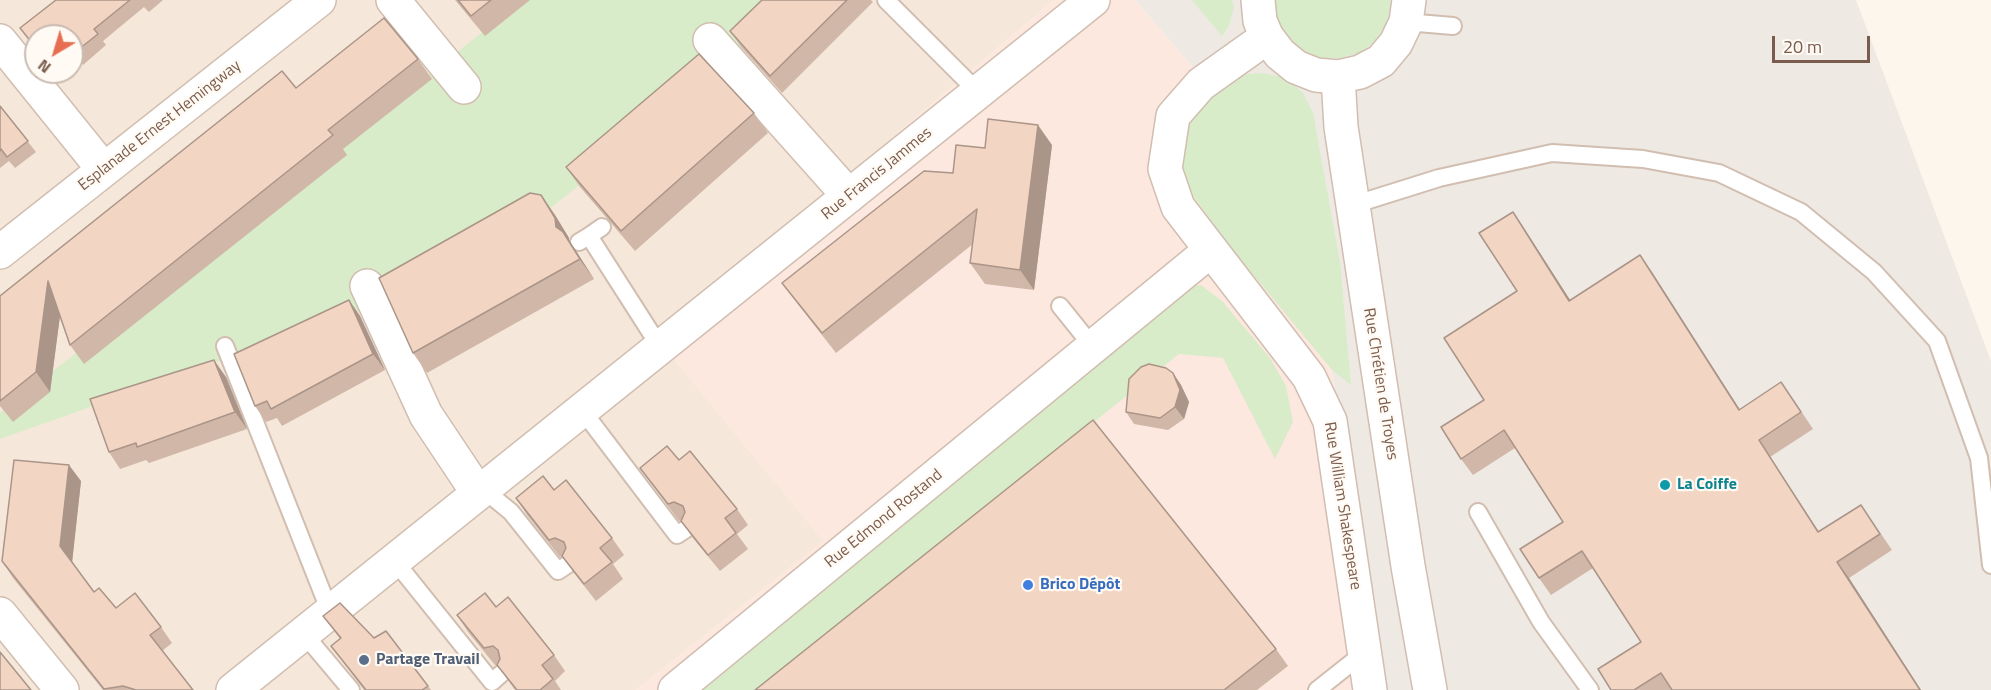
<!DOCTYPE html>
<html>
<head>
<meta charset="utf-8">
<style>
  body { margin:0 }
  #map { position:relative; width:1991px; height:690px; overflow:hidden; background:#fdf6ec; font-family:"Titillium Web",sans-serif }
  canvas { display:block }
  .north { position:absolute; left:24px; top:24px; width:60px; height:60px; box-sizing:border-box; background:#fffaf3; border:2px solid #cabbb1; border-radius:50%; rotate:218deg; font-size:16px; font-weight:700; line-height:24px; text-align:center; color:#7a5c4d }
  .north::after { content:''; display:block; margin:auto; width:21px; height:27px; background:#e76f51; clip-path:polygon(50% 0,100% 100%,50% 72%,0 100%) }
  .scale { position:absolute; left:1772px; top:36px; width:98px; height:27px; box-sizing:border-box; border:3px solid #7a5c4d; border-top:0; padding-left:8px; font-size:18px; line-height:21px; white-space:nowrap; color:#7a5c4d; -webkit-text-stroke:4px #fffaf3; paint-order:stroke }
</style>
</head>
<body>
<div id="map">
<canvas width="1991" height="690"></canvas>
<div class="north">N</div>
<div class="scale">20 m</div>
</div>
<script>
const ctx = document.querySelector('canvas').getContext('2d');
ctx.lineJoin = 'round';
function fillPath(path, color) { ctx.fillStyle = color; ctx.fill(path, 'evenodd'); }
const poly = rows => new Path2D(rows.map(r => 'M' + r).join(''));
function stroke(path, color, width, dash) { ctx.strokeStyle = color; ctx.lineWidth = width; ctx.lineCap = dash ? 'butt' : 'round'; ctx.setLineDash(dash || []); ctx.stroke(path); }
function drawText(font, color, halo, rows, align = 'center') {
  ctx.font = font + ' "Titillium Web",sans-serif'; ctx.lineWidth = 4.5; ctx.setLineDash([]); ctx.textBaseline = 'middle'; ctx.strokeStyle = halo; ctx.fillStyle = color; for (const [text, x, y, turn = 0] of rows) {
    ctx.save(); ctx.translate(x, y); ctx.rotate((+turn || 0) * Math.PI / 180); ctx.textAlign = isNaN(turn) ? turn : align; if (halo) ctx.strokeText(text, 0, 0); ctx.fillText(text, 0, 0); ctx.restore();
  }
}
fillPath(poly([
  [0,0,1054,0,657,338,824,541,636,690,0,690],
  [36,36,72,36,72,72,36,72]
]), '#f5e8da');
fillPath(poly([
  [1054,0,1135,0,1299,191,1332,370,1381,690,636,690,823,541,656,338]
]), '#fde8e0');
fillPath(poly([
  [1135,0,1856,0,1991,361,1991,690,1381,690,1332,370,1299,191]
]), '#efe9e4');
fillPath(poly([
  [523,0,782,0,719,75,525,228,367,309,0,439,0,413],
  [1192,0,1232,0,1234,7,1229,26,1222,36],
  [1275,0,1390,0,1390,8,1385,26,1374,42,1359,53,1340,58,1321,58,1303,51,1288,38,1278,22],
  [1262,73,1286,78,1303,93,1313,113,1340,262,1351,385,1332,370,1231,248,1183,182,1179,133,1195,110,1236,75],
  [1201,285,1222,301,1270,358,1286,386,1293,422,1275,459,1223,358,1179,354,759,690,675,690,1179,288]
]), '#d8ecc9');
const lane = poly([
  [886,0,978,92],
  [1406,22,1453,26],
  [1353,205,1439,178,1552,153,1643,159,1719,173,1801,212,1874,272,1937,341,1979,458,1991,565],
  [589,236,602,227],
  [579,242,589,236,660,347],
  [1060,306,1093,347],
  [225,346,330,612],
  [582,410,677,535,686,529],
  [483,489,511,512,558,571,567,565],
  [1478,512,1541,622,1590,690],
  [394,560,492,682,502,673],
  [304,634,351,690],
  [1317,690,1365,652]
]);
const street = poly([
  [393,0,464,87],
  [1258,0,1260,21,1267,37,1280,54,1296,67,1316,75,1338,77,1360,72,1381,61,1396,43,1406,22,1409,0],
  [1267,37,1201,84,1173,116,1165,169,1178,207,1309,377,1330,421,1370,690],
  [710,40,849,196],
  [0,41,104,170],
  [1338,77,1341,127,1408,566,1430,690],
  [0,252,319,0],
  [367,286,426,415,478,493],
  [0,614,62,690],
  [233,690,1093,0],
  [675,690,1211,250]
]);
stroke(lane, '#d1beb0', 20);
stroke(street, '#d1beb0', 36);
stroke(lane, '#fff', 16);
stroke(street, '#fff', 33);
fillPath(poly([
  [56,0,163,0,149,12,144,7,103,41,106,45,83,65,79,60,72,65,72,36,36,36,36,50,20,28],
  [455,0,530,0,485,36],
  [762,0,871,0,873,2,782,93,742,48,730,31],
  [418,59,432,79,343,149,347,155,84,364,70,345,60,315,50,392,13,422,0,406,0,296,296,88],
  [54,72,63,72,58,76],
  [0,106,36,152,15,168,9,161,0,168],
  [754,113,768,133,635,251,580,187,566,167],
  [1052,145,1034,290,985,284,970,263,973,244,836,353,797,303,782,283,953,173],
  [541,195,555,215,569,238,569,240,594,279,427,373,413,353],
  [1513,212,1570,300,1640,255,1740,410,1793,399,1813,429,1770,457,1819,532,1861,505,1892,550,1849,578,1921,690,1611,690,1641,642,1593,568,1551,595,1539,578,1563,522,1515,448,1473,475,1461,459,1484,400,1517,291],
  [349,300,360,316,385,370,282,426,277,418,266,422,255,406],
  [1173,373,1181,385,1189,402,1184,419,1168,430,1134,424,1126,412],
  [226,377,247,429,149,463,146,460,120,469,109,452],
  [640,468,737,509,748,525,737,534,748,549,720,571,692,537,681,520,679,521],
  [81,481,72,562,94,592,116,608,161,627,172,643,162,651,193,690,103,690,13,578,2,561],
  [554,490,612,538,624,555,613,564,623,579,596,601,574,573,562,556,560,557,527,515,516,498],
  [496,607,554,655,565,671,555,681,561,690,515,690,497,665,495,665,468,632,457,615],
  [323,616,374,638,386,631,431,690,364,690,331,646,340,639],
  [1276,649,1288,666,1257,690,755,690]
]), '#d1b7a8');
fillPath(poly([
  [1038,125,1052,145,1034,290,1020,270],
  [541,195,555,215,569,238,569,240,594,279,556,227],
  [1513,212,1524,228,1581,317,1569,301],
  [1640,255,1652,272,1751,427,1739,410],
  [48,281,62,301,50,392,36,372],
  [349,300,360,316,385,370,373,354],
  [214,360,226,377,247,429,235,412],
  [1173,373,1181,385,1189,402,1184,419,1175,407],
  [1759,440,1770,457,1830,549,1818,532],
  [69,465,81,481,72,563,60,546],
  [1837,562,1849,578,1921,690,1920,690]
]), '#aa9588');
const building = poly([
  [56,0,130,0,94,29,98,34,74,53,72,50,72,36,36,36,36,48,20,28,56,0],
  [458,0,491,0,471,16,458,0],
  [762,0,847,0,770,76,730,31,762,0],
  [384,18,418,59,328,130,333,135,70,345,48,281,36,372,0,401,0,296,282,71,296,88,384,18],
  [699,54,754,113,621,231,566,167,699,54],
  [0,106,28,141,7,157,1,149,0,151,0,106],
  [988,119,1038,125,1020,270,970,263,977,209,822,333,782,283,924,171,953,173,956,145,985,148,988,119],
  [530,193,541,195,555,218,556,227,563,232,580,259,413,353,379,278,530,193],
  [1513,212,1569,301,1640,255,1739,410,1781,382,1801,412,1759,440,1818,532,1861,505,1880,534,1837,562,1920,690,1672,690,1661,673,1634,690,1611,690,1598,669,1641,642,1582,551,1539,578,1520,549,1563,522,1504,430,1461,459,1441,427,1484,400,1444,338,1517,291,1479,233,1513,212],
  [349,300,373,354,271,409,267,401,255,406,234,354,349,300],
  [214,360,235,412,137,447,136,443,109,452,90,399,214,360],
  [1149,364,1166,368,1173,373,1180,390,1175,407,1160,418,1126,412,1129,379,1141,367,1149,364],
  [1093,420,1276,649,1224,690,755,690,1093,420],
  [667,446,679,460,690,451,737,509,725,518,736,533,708,555,681,521,685,512,683,506,674,502,668,504,640,468,667,446],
  [14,460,69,465,60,546,94,592,99,588,116,608,135,593,161,627,150,635,193,690,136,690,123,686,104,689,2,561,14,460],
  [543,476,554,490,566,480,612,538,600,548,612,562,584,584,562,556,566,548,564,542,555,538,549,540,516,498,543,476],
  [485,593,496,607,508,597,554,655,542,665,553,679,540,690,517,690,497,665,500,659,498,650,493,646,484,648,457,615,485,593],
  [340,603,374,638,386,631,428,686,422,690,366,690,331,646,341,638,323,616,340,603],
  [0,652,31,690,0,690,0,652]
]);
fillPath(building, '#f3d5c3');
stroke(building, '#aa9588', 1.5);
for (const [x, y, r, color] of [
  [1665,485,6,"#0f9aa8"],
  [1028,585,6,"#3f7fe0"],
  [364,660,6,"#5c6f8a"]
]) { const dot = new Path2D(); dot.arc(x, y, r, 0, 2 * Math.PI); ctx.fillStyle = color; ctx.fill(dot); stroke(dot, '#fffaf3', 2); }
drawText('16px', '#7a5c4d', '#fffaf3', [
  ["Esplanade Ernest Hemingway",160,126,-38],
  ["Rue Francis Jammes",877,174,-39],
  ["Rue Chrétien de Troyes",1380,384,81],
  ["Rue William Shakespeare",1342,506,81],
  ["Rue Edmond Rostand",884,519,-39]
]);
drawText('bold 16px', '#0d838f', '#fffaf3', [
  ["La Coiffe",1677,485]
], 'left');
drawText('bold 16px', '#366cbe', '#fffaf3', [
  ["Brico Dépôt",1040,585]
], 'left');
drawText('bold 16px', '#4e5e75', '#fffaf3', [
  ["Partage Travail",376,660]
], 'left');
</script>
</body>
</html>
